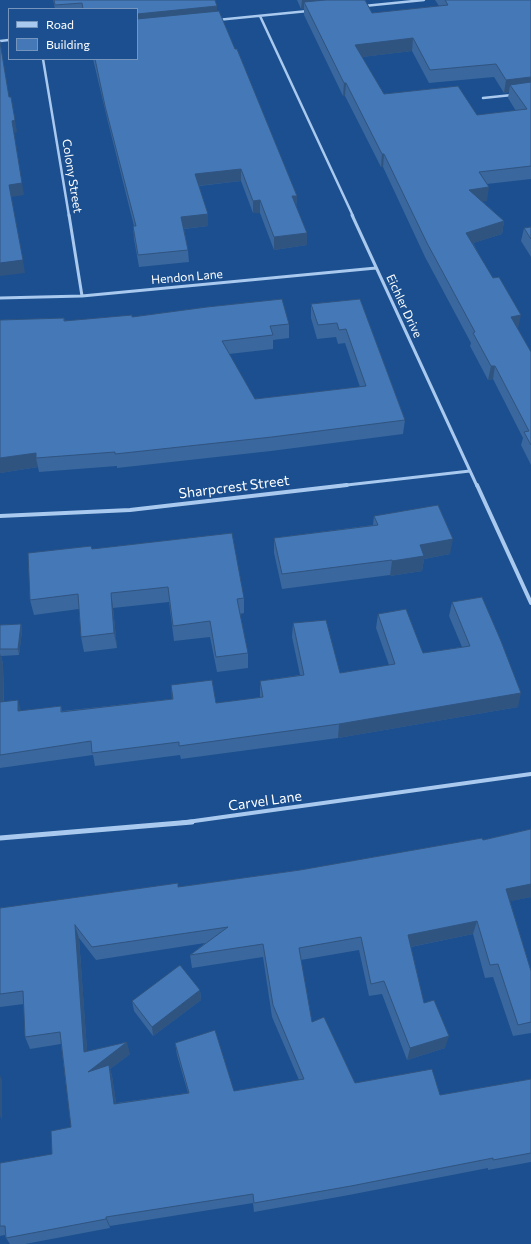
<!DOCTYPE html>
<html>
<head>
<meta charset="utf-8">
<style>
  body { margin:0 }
  #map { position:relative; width:531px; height:1244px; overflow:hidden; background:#1b4f8f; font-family:Commissioner,sans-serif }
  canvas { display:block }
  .legend { position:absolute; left:8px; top:8px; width:130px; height:52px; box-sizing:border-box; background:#1b4f8f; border:1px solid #7695bc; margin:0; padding:5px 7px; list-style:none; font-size:12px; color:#fff }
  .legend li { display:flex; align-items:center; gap:8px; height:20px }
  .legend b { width:20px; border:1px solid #7695bc }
</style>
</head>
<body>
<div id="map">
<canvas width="531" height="1244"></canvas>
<ul class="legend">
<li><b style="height:5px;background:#a9c9ee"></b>Road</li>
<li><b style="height:11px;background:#4478b7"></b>Building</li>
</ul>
</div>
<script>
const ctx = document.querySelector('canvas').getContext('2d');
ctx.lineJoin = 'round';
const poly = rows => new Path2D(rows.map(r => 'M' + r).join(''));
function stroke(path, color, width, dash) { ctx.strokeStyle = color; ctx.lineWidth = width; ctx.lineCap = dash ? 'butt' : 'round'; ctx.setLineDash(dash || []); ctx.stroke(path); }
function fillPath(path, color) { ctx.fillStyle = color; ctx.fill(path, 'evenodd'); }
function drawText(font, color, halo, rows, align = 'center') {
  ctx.font = font + ' Commissioner,sans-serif'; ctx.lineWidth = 3; ctx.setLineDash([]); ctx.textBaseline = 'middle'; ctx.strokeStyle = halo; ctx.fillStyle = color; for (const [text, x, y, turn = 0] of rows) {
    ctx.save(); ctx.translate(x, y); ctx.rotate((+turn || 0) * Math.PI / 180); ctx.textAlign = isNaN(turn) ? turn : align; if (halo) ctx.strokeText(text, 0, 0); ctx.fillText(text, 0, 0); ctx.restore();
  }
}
stroke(poly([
  [364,6,424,0],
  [260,16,353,216],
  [217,20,308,11],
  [0,41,9,40],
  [43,59,69,216],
  [483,98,512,95]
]), '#a9c9ee', 2.5);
stroke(poly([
  [69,215,82,296],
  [352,215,477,486],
  [0,298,82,296,376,268],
  [338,486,470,471]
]), '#a9c9ee', 3);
stroke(poly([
  [477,485,531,603],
  [0,516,130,510,347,485],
  [180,823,531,774]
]), '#a9c9ee', 4);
stroke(poly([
  [0,838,192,822]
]), '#a9c9ee', 5);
fillPath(poly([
  [53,0,219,0,215,0,217,6,217,11,297,196,296,207,307,233,307,245,274,250,260,213,253,213,241,181,199,186,208,226,184,229,188,250,189,262,139,267,134,239,133,226,134,226,107,118,93,59,137,59,137,9,55,9],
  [297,0,365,0,372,13,439,6,435,0,531,0,531,179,487,184,487,201,482,201,504,221,502,234,473,243,518,329,531,352,531,465,521,445,523,438,493,379,488,380,470,346,471,343,425,257,383,167,381,167,345,96,343,96,304,15,304,9,301,9],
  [412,51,429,83,494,77,504,93,509,92,508,98,516,111,477,115,384,94,362,57],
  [531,227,531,257,521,241,524,228],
  [360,299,405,420,403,434,271,451,117,468,117,466,39,472,38,467,0,473,0,320,64,318,65,321,132,317,289,324,289,338,273,340,273,349,229,354,255,399,360,387,345,343,338,344,336,337,317,339,311,318,311,304],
  [374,516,450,554,424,559,422,571,390,576,390,575,282,589,274,553,274,538,373,525],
  [92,549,244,598,244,613,240,614,248,653,248,668,217,672,210,637,174,641,169,602,113,608,117,648,84,652,81,637,79,609,34,615,30,600],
  [452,602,518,707,338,738,181,759,180,755,95,766,93,755,0,768,0,625,21,624,22,631,19,655,1,656,3,664,4,702,21,711,61,706,62,711,172,699,171,685,216,703,260,698,260,681,300,675,292,637,293,623,340,673,389,665,376,628,378,614,423,653,462,647,449,616],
  [531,829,531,897,510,901,531,971,531,1033,513,1036,493,977,485,978,473,934,411,947,424,1003,445,1048,407,1060,382,994,369,996,359,950,301,960,312,1022,355,1083,440,1095,531,1079,531,1162,488,1170,488,1168,349,1195,254,1212,253,1203,110,1226,110,1228,25,1244,10,1244,6,1238,5,1235,0,1236,0,1163,52,1154,71,1127,61,1044,30,1049,25,1037,24,1004,0,1007,0,908,178,887,300,870,483,840],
  [79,938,96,960,205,943,190,955,192,968,263,957,272,1017,299,1080,234,1091,175,1043,177,1055,188,1093,116,1103,112,1076,110,1069,130,1054,87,1051],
  [200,990,201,1000,153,1036,134,1011,132,1001]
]), '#3a679d');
fillPath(poly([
  [302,0,360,0,304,2,304,9,301,9],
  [217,6,217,17,137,25,137,14],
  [413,38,412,51,354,58,355,45],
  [531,77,531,87,510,85,509,92,504,93,506,80],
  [344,83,346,83,345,96,343,96],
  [15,120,17,132,14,133,24,195,11,197,9,185,12,121],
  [382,154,384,154,383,167,381,167],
  [241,169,241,181,196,186,195,174],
  [489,187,487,201,467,203,469,190],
  [292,196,297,196,296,208],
  [260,200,260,213,253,213,253,201],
  [208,214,208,226,182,229,181,217],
  [504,221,502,234,464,246,466,233],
  [307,233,307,245,274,250,274,237],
  [23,260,25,273,0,276,0,263],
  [521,315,518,329,508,330,511,317],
  [491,366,495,366,493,379,488,380],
  [36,453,36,458,38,467,0,473,0,458],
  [453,539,450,554,424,559,422,571,390,576,392,561,420,545],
  [111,593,113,608,117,648,114,633],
  [21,624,22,631,19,655,18,649],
  [0,653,3,664,4,716,0,702],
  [521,693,518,707,338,738,339,724],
  [18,700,22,714,18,711],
  [531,884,531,897,502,903,506,889],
  [477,921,473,934,405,948,408,935],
  [75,925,79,938,88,1063,84,1052],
  [200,990,201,1000,153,1036,152,1027],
  [449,1036,445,1048,407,1060,410,1048],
  [127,1042,130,1054,110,1069,112,1076,118,1114,88,1072],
  [0,1075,2,1080,2,1120,0,1116],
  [106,1217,110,1226,110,1228,106,1219]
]), '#305480');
const building = poly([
  [54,0,215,0,217,6,137,14,137,9,83,9,82,3,55,5,54,0],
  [325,0,365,0,372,13,448,5,445,0,531,0,531,77,506,80,496,64,430,70,413,38,355,45,384,94,458,86,477,115,527,109,510,85,531,82,531,166,479,172,489,187,469,190,504,221,466,233,493,278,499,277,521,315,511,317,531,352,531,445,524,432,529,431,495,366,491,366,473,333,475,332,427,243,384,154,382,154,346,83,344,83,304,2,325,0],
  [219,11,235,49,237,49,297,196,292,196,307,233,274,237,260,200,253,201,241,169,195,174,208,214,181,217,188,250,138,255,133,226,136,226,105,106,95,59,137,59,137,19,219,11],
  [0,42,9,97,11,97,15,120,12,121,22,183,9,185,23,260,0,263,0,42],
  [531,227,531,239,524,228,531,227],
  [282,299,289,324,270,326,273,335,222,341,255,399,366,386,346,329,339,330,337,323,318,325,311,304,360,299,405,420,272,437,115,454,115,452,36,458,36,453,0,458,0,320,64,318,64,321,132,315,132,317,207,307,282,299],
  [438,505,453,539,420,545,424,556,392,561,392,560,282,574,274,538,378,525,374,516,438,505],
  [232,533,244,598,237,599,248,653,216,657,210,621,173,626,168,587,111,593,114,633,81,637,78,594,30,600,28,553,91,546,92,549,232,533],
  [482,597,501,641,521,693,339,724,179,746,179,742,92,753,91,741,0,755,0,685,0,702,18,700,18,711,61,706,61,712,173,699,171,685,212,680,216,703,263,697,260,681,304,675,293,623,326,620,340,673,395,664,378,614,406,609,423,653,470,646,452,602,482,597],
  [21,624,18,649,0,649,0,625,21,624],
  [531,829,531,884,506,889,531,971,531,1022,518,1025,498,964,490,965,477,921,408,935,424,1003,434,1000,449,1036,410,1048,384,981,371,984,361,937,299,948,312,1022,324,1017,355,1083,432,1069,440,1095,531,1079,531,1153,493,1160,493,1158,351,1186,254,1203,253,1194,106,1217,106,1219,6,1238,5,1226,0,1226,0,1163,52,1154,51,1131,71,1127,60,1032,25,1037,23,991,0,994,0,908,178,883,178,887,300,870,482,838,483,840,531,829],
  [75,925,92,947,228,927,190,955,263,944,273,1005,304,1079,234,1091,215,1030,175,1043,189,1093,114,1104,109,1065,88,1072,127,1042,84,1052,75,925],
  [180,965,200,990,152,1027,132,1001,180,965]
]);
fillPath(building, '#4478b7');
stroke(building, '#305480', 1);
drawText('12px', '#fff', '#1b4f8f', [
  ["Colony Street",72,176,81],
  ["Hendon Lane",187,277,-5],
  ["Eichler Drive",404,306,65]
]);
drawText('14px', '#fff', '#1b4f8f', [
  ["Sharpcrest Street",234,487,-7],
  ["Carvel Lane",265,801,-8]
]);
</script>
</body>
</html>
